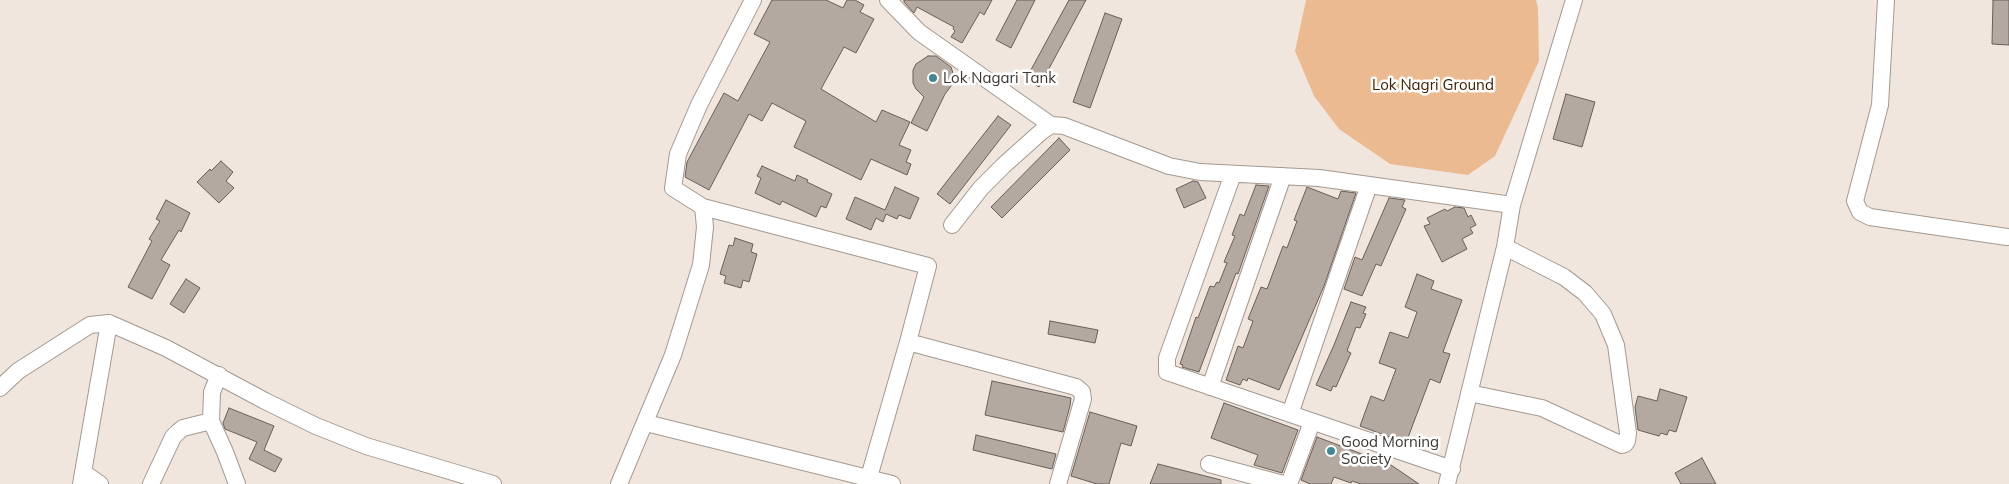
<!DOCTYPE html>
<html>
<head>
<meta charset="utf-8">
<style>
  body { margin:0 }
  canvas { display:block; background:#f1e6de }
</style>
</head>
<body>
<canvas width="2009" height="484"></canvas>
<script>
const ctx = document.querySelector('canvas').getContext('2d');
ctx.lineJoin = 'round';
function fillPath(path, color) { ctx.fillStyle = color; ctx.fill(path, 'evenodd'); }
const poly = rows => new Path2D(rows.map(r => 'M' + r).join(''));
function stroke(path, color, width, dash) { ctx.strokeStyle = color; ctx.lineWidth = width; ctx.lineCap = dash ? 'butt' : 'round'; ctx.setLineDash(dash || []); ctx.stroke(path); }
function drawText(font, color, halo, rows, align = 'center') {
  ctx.font = font + ' Mulish,sans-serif'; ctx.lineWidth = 5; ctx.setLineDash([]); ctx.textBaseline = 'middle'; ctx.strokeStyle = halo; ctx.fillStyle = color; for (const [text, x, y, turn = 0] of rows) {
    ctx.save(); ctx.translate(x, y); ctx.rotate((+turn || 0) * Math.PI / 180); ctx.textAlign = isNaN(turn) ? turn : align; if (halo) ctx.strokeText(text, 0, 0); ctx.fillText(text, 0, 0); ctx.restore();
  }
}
fillPath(poly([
  [1306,0,1536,0,1538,8,1539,61,1495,156,1468,175,1390,164,1339,129,1314,96,1295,51]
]), '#ecba91');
const building = poly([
  [772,0,826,0,843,8,847,0,855,0,864,5,860,12,874,19,856,53,844,47,821,89,876,122,882,110,910,122,899,145,911,150,906,162,911,164,907,175,871,159,861,180,794,147,806,121,772,103,762,121,749,114,709,190,685,177,687,162,724,93,738,101,770,42,754,34,772,0],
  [904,0,992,0,984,15,980,12,962,43,951,37,955,31,953,29,954,27,917,7,914,13,904,2,904,0],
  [1017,0,1035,0,1011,48,996,40,1017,0],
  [1069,0,1086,0,1039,87,1027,80,1027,77,1069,0],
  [1993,0,2009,0,2009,45,1992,44,1993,0],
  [1105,13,1122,19,1090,108,1073,102,1105,13],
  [928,56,936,56,951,67,953,73,951,86,945,94,927,131,911,123,924,97,916,89,913,83,913,70,916,64,928,56],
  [1566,94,1595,102,1582,147,1553,139,1566,94],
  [998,116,1011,125,950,204,937,194,998,116],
  [1059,138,1070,150,1002,218,991,207,1059,138],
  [221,161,233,172,226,181,234,188,219,203,197,182,210,169,211,171,221,161],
  [762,166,795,181,797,175,808,180,807,182,832,194,826,208,821,206,816,217,782,201,780,205,755,193,761,178,757,176,762,166],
  [1193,181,1198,182,1206,198,1184,208,1176,189,1193,181],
  [1256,185,1269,186,1238,274,1236,273,1199,372,1182,367,1183,365,1180,364,1196,317,1198,318,1210,286,1214,287,1217,282,1219,283,1227,263,1224,262,1235,236,1232,235,1240,214,1244,216,1256,185],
  [895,187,919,198,910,219,899,215,897,219,886,214,883,222,876,218,871,230,846,219,855,197,885,210,895,187],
  [1307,187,1338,199,1341,191,1356,193,1324,286,1279,390,1248,378,1247,381,1243,379,1240,385,1226,380,1238,346,1243,348,1253,321,1248,319,1261,287,1267,289,1283,246,1287,248,1297,221,1294,220,1307,187],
  [1389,198,1405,200,1402,207,1406,209,1381,266,1376,264,1362,296,1344,289,1355,257,1362,260,1389,198],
  [166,200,190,213,181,232,179,230,161,260,170,265,152,299,128,287,152,241,149,239,160,221,156,219,166,200],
  [1455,207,1464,208,1468,217,1471,215,1476,225,1470,228,1473,233,1462,239,1467,249,1442,262,1424,226,1430,224,1427,218,1445,209,1447,211,1455,207],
  [735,238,753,244,751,252,757,254,749,282,743,280,741,288,724,283,726,276,720,274,729,245,733,246,735,238],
  [1417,274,1434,281,1431,289,1462,300,1443,352,1450,354,1440,383,1430,379,1406,443,1360,426,1371,396,1384,401,1396,369,1379,363,1390,332,1408,338,1417,312,1405,307,1417,274],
  [186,279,200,288,184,313,170,304,186,279],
  [1351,302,1366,307,1363,313,1366,314,1360,328,1356,327,1347,351,1351,353,1336,387,1333,386,1331,391,1316,385,1334,345,1351,302],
  [1050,321,1098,330,1095,343,1048,334,1050,321],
  [992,381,1071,398,1070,406,1063,432,985,415,992,381],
  [1660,389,1687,397,1676,432,1669,430,1667,435,1661,433,1659,436,1638,430,1635,407,1638,396,1657,401,1660,389],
  [1224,403,1298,430,1282,473,1254,465,1258,455,1211,438,1224,403],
  [229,408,274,426,264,450,282,459,275,472,249,459,257,442,225,429,223,423,229,408],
  [1090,412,1137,426,1131,446,1121,443,1109,484,1097,484,1071,476,1090,412],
  [976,435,1056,454,1052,469,973,450,976,435],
  [1317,437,1391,465,1419,484,1361,484,1352,481,1351,483,1334,477,1331,484,1310,484,1301,480,1317,437],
  [1702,458,1716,484,1681,484,1675,473,1702,458],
  [1158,464,1221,480,1221,484,1150,484,1158,464]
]);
fillPath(building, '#b3a9a1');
stroke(building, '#695f58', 1);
const minor = poly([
  [888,0,919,32,1051,125],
  [1886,0,1880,105,1855,201,1860,212,1870,217,2007,237],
  [1233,174,1167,358,1167,372,1452,469],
  [703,207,928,266,908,342,867,484],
  [952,225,981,188,1004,165,1042,131,1051,125,1064,126,1169,166,1200,172,1319,178,1512,205],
  [908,342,1076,387,1082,392,1083,399,1058,484],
  [219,375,212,392,211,421,225,452,237,484],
  [1210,387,1283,176],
  [0,388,18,371,90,325,109,323,166,348,265,401,316,426,366,446,493,484],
  [1469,393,1542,408,1622,445,1625,444,1627,441,1628,433,1616,345,1603,314,1585,293,1564,277,1505,247],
  [1290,414,1369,185],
  [646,423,892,484],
  [1209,464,1283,484],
  [83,472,100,484],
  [81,484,109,323],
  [151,484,173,437,178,432,183,428,211,421],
  [619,484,673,355,701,265,705,227,703,207,673,188,678,154,699,105,753,0],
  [1289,484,1312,422],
  [1447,484,1505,247,1512,205,1574,0]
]);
stroke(minor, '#a39991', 18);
stroke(minor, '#fff', 16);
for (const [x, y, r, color] of [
  [933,78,5,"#428894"],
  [1331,451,5,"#428894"]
]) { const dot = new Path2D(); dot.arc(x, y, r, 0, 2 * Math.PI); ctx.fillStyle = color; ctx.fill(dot); stroke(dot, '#fff', 2); }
drawText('15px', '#3c3734', '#fff', [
  ["Lok Nagari Tank",943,78],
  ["Good Morning",1341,442],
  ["Society",1341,459]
], 'left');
drawText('15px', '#432100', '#fff', [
  ["Lok Nagri Ground",1433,85]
]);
</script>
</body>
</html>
